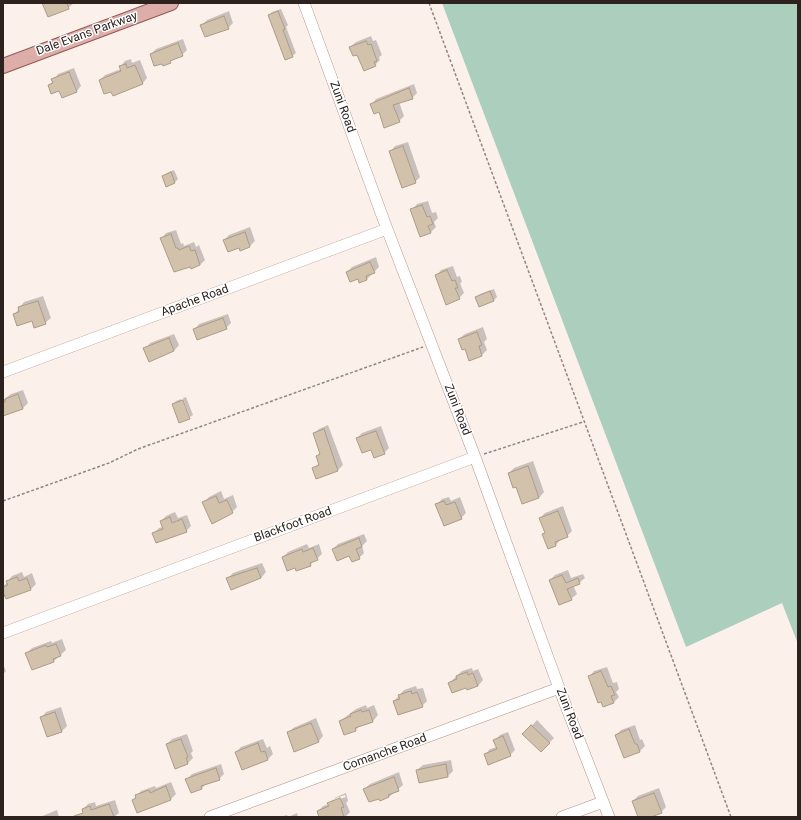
<!DOCTYPE html>
<html>
<head>
<meta charset="utf-8">
<style>
  body { margin:0 }
  #map { position:relative; width:801px; height:820px; overflow:hidden; background:#fcf0eb; font-family:Roboto,sans-serif }
  canvas { display:block }
  .frame { position:absolute; inset:0; border:4px solid #2d221e; pointer-events:none }
</style>
</head>
<body>
<div id="map">
<canvas width="801" height="820"></canvas>
<div class="frame"></div>
</div>
<script>
const ctx = document.querySelector('canvas').getContext('2d');
ctx.lineJoin = 'round';
function fillPath(path, color) { ctx.fillStyle = color; ctx.fill(path, 'evenodd'); }
const poly = rows => new Path2D(rows.map(r => 'M' + r).join(''));
function stroke(path, color, width, dash) { ctx.strokeStyle = color; ctx.lineWidth = width; ctx.lineCap = dash ? 'butt' : 'round'; ctx.setLineDash(dash || []); ctx.stroke(path); }
function drawText(font, color, halo, rows, align = 'center') {
  ctx.font = font + ' Roboto,sans-serif'; ctx.lineWidth = 3; ctx.setLineDash([]); ctx.textBaseline = 'middle'; ctx.strokeStyle = halo; ctx.fillStyle = color; for (const [text, x, y, turn = 0] of rows) {
    ctx.save(); ctx.translate(x, y); ctx.rotate((+turn || 0) * Math.PI / 180); ctx.textAlign = isNaN(turn) ? turn : align; if (halo) ctx.strokeText(text, 0, 0); ctx.fillText(text, 0, 0); ctx.restore();
  }
}
fillPath(poly([
  [442,3,798,3,798,644,782,603,686,647]
]), '#abcfbc');
fillPath(poly([
  [45,3,74,3,68,8],
  [281,9,288,25,286,27,296,53,292,56,269,15,272,12],
  [229,11,233,23,228,28,202,25,207,20],
  [371,36,373,41,376,40,382,55,379,57,380,60,375,65,350,47,356,42],
  [183,39,187,50,182,55,175,58,170,62,151,54,156,49],
  [131,59,132,63,140,60,147,78,142,84,112,90,100,80,105,75,121,69,120,67,125,61],
  [74,68,81,86,76,92,60,90,49,86,58,74],
  [414,84,417,93,412,98,399,102,404,116,399,121,372,104,376,99],
  [408,142,420,177,415,182,390,152,395,146],
  [174,170,178,179,175,182,163,176,167,173],
  [428,201,432,213,436,212,438,218,434,222,436,227,431,232,412,210,417,204],
  [250,227,255,241,250,246,241,249,240,247,224,240,229,235],
  [176,230,181,244,183,243,184,246,194,242,196,247,199,245,205,260,200,265,191,268,162,238,166,233],
  [376,257,379,267,367,279,360,282,358,278,347,272,352,267],
  [453,266,457,277,460,276,462,282,460,283,464,293,459,298,436,276,441,270],
  [494,289,497,297,494,300,476,297,480,294],
  [43,296,51,318,45,323,14,315,24,302],
  [228,314,231,323,226,328,194,330,199,324],
  [483,327,487,339,484,342,487,350,482,355,465,348,459,339,465,334],
  [174,334,179,345,174,351,145,349,150,343],
  [23,390,28,403,23,408,3,415,3,400,11,394],
  [186,397,193,415,190,417,183,398],
  [181,399,189,418,190,418,180,421,173,404,176,401],
  [328,425,343,465,338,470,317,478,313,468,320,463,317,456,321,452,314,434,319,429],
  [381,426,389,448,384,453,357,438,362,433],
  [533,461,544,492,539,498,517,485,509,473,514,468],
  [221,491,224,499,233,495,237,507,232,512,204,502,209,497],
  [449,497,451,501,460,497,466,513,461,518,436,505,442,499],
  [563,506,572,531,567,536,561,539,556,545,543,534,546,532,540,518,545,513],
  [175,512,178,518,187,515,191,526,186,531,154,533,159,528,163,527,161,521,166,516],
  [364,534,367,541,362,546,364,553,359,558,333,549,338,544],
  [307,544,309,548,319,544,322,554,310,565,283,557,288,552],
  [262,563,266,572,261,578,228,578,233,573],
  [568,570,571,578,583,574,585,578,579,583,573,585,577,594,571,599,550,580,555,575],
  [22,572,24,577,32,573,36,584,31,589,6,598,3,587,12,576],
  [62,639,66,650,54,661,32,669,27,653,32,648,51,641,52,643],
  [3,664,6,671,3,674],
  [607,667,613,683,617,682,619,689,616,692,619,697,614,702,589,677,594,671],
  [472,668,473,671,478,669,483,680,478,686,467,686,449,683,462,671],
  [416,686,417,689,423,688,427,701,422,706,394,701,404,690],
  [366,705,367,708,374,705,378,715,373,721,360,725,356,730,340,721,356,709],
  [61,707,67,726,62,731,48,736,41,718,46,712],
  [316,718,323,736,318,742,288,733,293,728],
  [537,720,554,738,541,751,524,734],
  [635,725,640,740,642,739,645,746,640,751,625,757,616,735,621,730],
  [508,732,515,750,510,755,485,755,490,749,497,747,495,740,500,735],
  [187,734,193,751,191,753,193,758,188,763,175,767,167,744,172,739],
  [263,739,267,748,270,746,273,754,268,759,242,769,236,752,241,747],
  [451,760,453,771,448,776,417,770,423,765],
  [221,764,224,774,219,779,207,783,202,788,191,792,187,779,192,774],
  [399,772,403,785,389,797,379,797,364,789,370,784],
  [171,782,176,794,171,799,138,811,133,800,141,791,155,786,156,788],
  [659,788,666,807,661,812,654,815,653,817,639,817,633,801,638,796],
  [346,793,348,801,346,803,350,812,345,817,320,817,318,811,323,806,329,804,334,798],
  [345,795,346,797,333,801,333,799],
  [115,800,119,813,114,817,85,817,83,809,88,804,95,802,96,806],
  [57,810,59,817,40,817],
  [297,813,298,817,280,817,287,815,288,817]
]), '#0003');
const building = poly([
  [42,3,67,3,69,9,48,17,42,3],
  [278,11,285,29,283,30,293,57,285,60,268,15,278,11],
  [224,16,229,29,205,37,200,25,224,16],
  [366,41,368,45,371,44,377,61,374,62,376,66,364,71,357,55,353,56,349,47,366,41],
  [178,43,183,56,170,61,171,63,163,66,162,64,154,66,150,54,178,43],
  [126,64,127,68,135,65,143,84,113,96,111,92,104,94,99,80,121,71,119,66,126,64],
  [69,72,77,92,62,98,59,91,51,94,48,85,53,83,51,79,69,72],
  [409,88,413,99,393,105,400,122,384,128,379,112,374,114,370,104,409,88],
  [403,146,416,183,402,188,389,151,403,146],
  [171,172,175,183,166,187,162,176,171,172],
  [422,205,427,217,430,216,433,224,428,226,431,233,420,237,410,209,422,205],
  [245,232,250,247,240,251,239,248,228,252,223,240,245,232],
  [171,234,176,248,178,248,179,250,189,246,191,251,195,250,200,265,191,269,190,267,174,272,160,238,171,234],
  [370,262,375,273,366,276,367,280,359,283,358,279,350,282,346,272,370,262],
  [447,270,452,281,455,280,458,288,455,288,460,299,446,305,435,275,447,270],
  [490,291,494,301,479,307,475,297,490,291],
  [38,301,46,324,34,328,32,321,17,326,13,314,19,312,18,307,38,301],
  [223,318,227,329,197,340,193,329,223,318],
  [477,332,482,345,479,346,482,356,469,361,465,349,462,350,458,339,477,332],
  [169,338,174,351,149,362,143,348,169,338],
  [18,394,23,409,3,416,3,402,5,402,5,399,18,394],
  [183,400,190,419,179,423,172,404,183,400],
  [324,429,338,471,316,479,312,468,319,465,316,456,320,454,313,433,324,429],
  [376,431,385,454,374,458,371,450,362,453,356,438,376,431],
  [528,466,539,498,522,504,516,487,513,488,508,473,528,466],
  [216,496,219,503,227,500,233,513,212,524,202,502,216,496],
  [444,501,446,505,455,502,462,519,444,526,435,504,444,501],
  [558,511,568,537,555,542,556,546,548,549,542,534,545,533,539,518,558,511],
  [170,517,172,523,182,519,187,532,156,543,152,533,163,529,160,521,170,517],
  [359,538,362,547,356,549,360,559,352,562,349,556,337,561,332,549,359,538],
  [313,548,318,560,310,563,311,566,296,571,295,568,287,571,282,557,302,549,303,552,313,548],
  [257,568,261,578,231,590,226,578,257,568],
  [562,575,566,583,578,578,580,584,567,589,572,600,559,605,549,580,562,575],
  [17,577,19,581,27,578,31,590,6,599,3,592,3,587,8,585,6,581,17,577],
  [56,644,61,656,53,659,54,662,32,670,25,653,46,645,47,647,56,644],
  [601,671,608,687,611,686,615,695,611,696,614,703,603,707,601,702,598,703,588,676,601,671],
  [467,672,468,675,473,673,478,686,467,690,466,688,452,693,448,683,457,679,456,676,467,672],
  [411,691,412,694,417,692,423,707,398,715,393,701,400,699,398,695,411,691],
  [361,710,362,712,369,710,373,722,355,728,356,731,344,735,339,721,351,716,350,714,361,710],
  [55,712,62,732,47,737,40,717,55,712],
  [311,723,319,742,294,752,287,732,311,723],
  [531,725,550,743,541,752,522,734,531,725],
  [629,729,635,744,637,744,640,752,624,758,615,735,629,729],
  [503,736,511,756,488,765,484,754,497,749,493,740,503,736],
  [181,739,188,757,186,758,188,764,175,769,166,744,181,739],
  [258,743,261,752,265,751,268,760,242,770,235,752,258,743],
  [446,764,448,777,419,783,416,770,446,764],
  [216,768,220,780,201,786,202,789,191,793,185,779,216,768],
  [394,777,399,791,388,795,389,797,380,801,379,799,369,802,363,789,394,777],
  [166,786,171,800,137,813,132,800,136,798,135,795,149,790,150,793,166,786],
  [654,793,662,813,651,817,638,817,632,801,654,793],
  [340,798,344,807,341,808,344,817,319,817,317,811,329,806,327,803,340,798],
  [109,804,114,817,74,817,74,816,83,813,82,809,90,806,91,810,109,804]
]);
fillPath(building, '#d3c2ab');
stroke(building, '#ac9b84', 1);
const minor = poly([
  [304,3,387,229,475,457,559,688,609,817],
  [3,372,387,229],
  [3,633,475,457],
  [210,817,559,688],
  [562,817,603,802]
]);
const major = poly([
  [3,66,171,3]
]);
stroke(minor, '#af9388', 12);
stroke(major, '#915953', 16);
stroke(poly([
  [429,3,731,817],
  [484,454,583,422],
  [3,501,109,463,138,449,423,347]
]), '#928682', 1.5, [3, 2]);
stroke(minor, '#fff', 11);
stroke(major, '#ddada9', 14);
drawText('12px', '#2d221e', '#fff', [
  ["Dale Evans Parkway",87,34,-20],
  ["Zuni Road",342,107,70],
  ["Apache Road",195,301,-20],
  ["Zuni Road",457,410,69],
  ["Blackfoot Road",293,525,-20],
  ["Zuni Road",569,714,69],
  ["Comanche Road",385,753,-20]
]);
</script>
</body>
</html>
